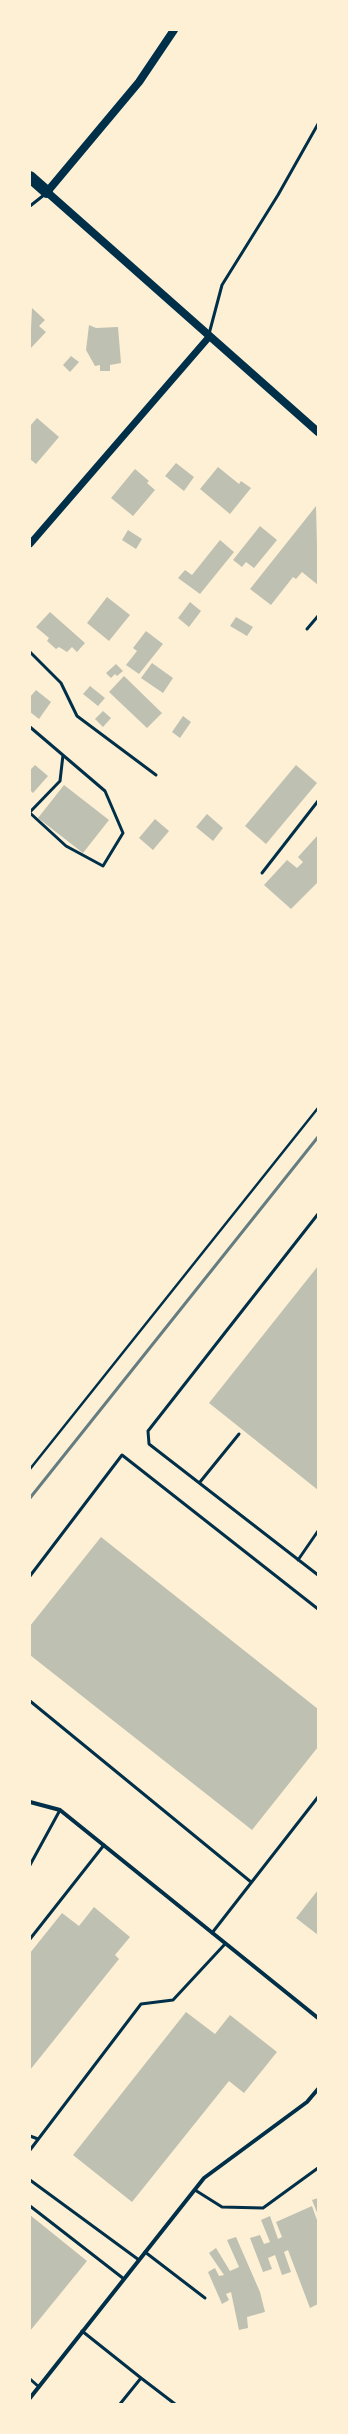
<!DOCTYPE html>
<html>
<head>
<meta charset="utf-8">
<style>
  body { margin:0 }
  #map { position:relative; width:348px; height:2434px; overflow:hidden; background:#fdf0d5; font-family:Raleway,sans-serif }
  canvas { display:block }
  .frame { position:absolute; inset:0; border:31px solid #fdf0d5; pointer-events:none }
</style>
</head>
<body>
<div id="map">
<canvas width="348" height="2434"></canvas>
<div class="frame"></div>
</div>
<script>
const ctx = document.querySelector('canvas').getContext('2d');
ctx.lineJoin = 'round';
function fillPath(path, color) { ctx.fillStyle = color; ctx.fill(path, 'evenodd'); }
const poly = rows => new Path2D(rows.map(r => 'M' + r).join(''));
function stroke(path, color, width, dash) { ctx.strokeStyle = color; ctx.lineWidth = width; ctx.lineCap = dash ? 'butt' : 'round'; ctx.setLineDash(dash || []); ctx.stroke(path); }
fillPath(poly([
  [32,308,45,320,39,326,46,332,30,349],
  [89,325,96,328,118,327,121,363,110,365,110,371,100,371,100,365,95,366,86,350],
  [71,356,79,362,70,372,63,365],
  [37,418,59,437,36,464,30,459,30,426],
  [176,463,194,477,184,491,165,476],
  [218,467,239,484,241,481,251,488,230,514,200,489],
  [135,469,149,481,147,483,155,490,133,516,111,498],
  [316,506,318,585,302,572,296,579,293,577,271,605,250,589],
  [260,526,277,540,254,568,246,562,242,567,233,560],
  [128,530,142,539,136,549,122,540],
  [220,540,234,552,200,594,178,578,185,570,192,575],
  [107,597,130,615,109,641,87,623],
  [190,602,201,611,189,627,178,618],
  [50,612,85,643,77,652,72,647,67,652,59,647,56,649,47,641,49,638,36,627],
  [236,617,253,627,247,636,230,626],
  [146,631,163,644,139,674,126,665,137,651,133,648],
  [152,663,173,678,163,693,141,678],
  [116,664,123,671,117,676,115,674,111,678,106,673],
  [124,676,162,713,147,728,109,692],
  [90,686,105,698,98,706,83,694],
  [36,690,51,702,39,719,30,712,30,697],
  [103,711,111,718,103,727,95,719],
  [183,716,191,722,180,738,172,732],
  [35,765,48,776,33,793,30,790,30,770],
  [296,765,317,783,266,844,245,826],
  [64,785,109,820,83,853,38,818],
  [207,814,223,828,213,841,196,827],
  [155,819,169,831,153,850,139,838],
  [318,835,318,882,291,909,264,885,287,860,297,868,303,862,298,857],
  [318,1266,318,1490,209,1403],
  [101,1537,318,1709,318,1747,252,1830,30,1655,30,1626],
  [318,1890,318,1935,296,1918],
  [94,1907,130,1937,115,1955,119,1959,30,2070,30,1953,62,1913,79,1926],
  [186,2012,215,2034,230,2015,277,2052,244,2093,229,2081,132,2202,73,2155],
  [318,2198,318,2215,312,2200],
  [312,2206,318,2223,318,2304,310,2308,288,2250,284,2252,291,2272,282,2275,275,2255,268,2258,272,2269,263,2272,250,2238,260,2235,264,2244,270,2242,261,2220,270,2216,278,2239,282,2237,276,2222],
  [30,2215,87,2261,30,2331],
  [236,2237,260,2292,265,2312,247,2317,248,2328,239,2330,231,2292,226,2294,229,2300,222,2304,208,2272,215,2268,219,2276,224,2275,209,2253,216,2248,230,2271,239,2267,227,2240]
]), '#bec0b2');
stroke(poly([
  [30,1469,318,1108]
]), '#003049', 2.5);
stroke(poly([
  [30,206,44,195],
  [209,334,222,285,278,195,318,124],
  [307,629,318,616],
  [30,652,61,683,77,716,156,775],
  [30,727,105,791,123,833,103,866,66,846,30,813],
  [30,812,60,781,63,755],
  [262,873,318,801],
  [318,1214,148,1431,149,1444,318,1575],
  [200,1482,239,1434],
  [298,1560,318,1531],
  [30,1576,122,1455,318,1609],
  [30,1701,251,1882],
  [30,1865,60,1810],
  [212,1933,318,1797],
  [30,1939,104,1845],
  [30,2136,38,2139],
  [30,2150,141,2004,173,2000,225,1944],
  [30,2180,139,2260],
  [195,2190,222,2207,263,2208,318,2168],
  [30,2206,124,2279],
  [145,2252,205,2298],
  [82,2331,141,2378,120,2404],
  [141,2378,175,2404],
  [30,2379,39,2387]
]), '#003049', 3);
stroke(poly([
  [30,1802,60,1810,318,2018],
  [30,2398,204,2178,307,2102,318,2089]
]), '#003049', 4);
stroke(poly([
  [30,544,209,337]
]), '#003049', 7);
stroke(poly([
  [174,30,139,82,47,192,318,432]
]), '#003049', 8);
stroke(poly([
  [30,177,47,192]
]), '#003049', 12);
stroke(poly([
  [30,1498,318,1137]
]), '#657d81', 3);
</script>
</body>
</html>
